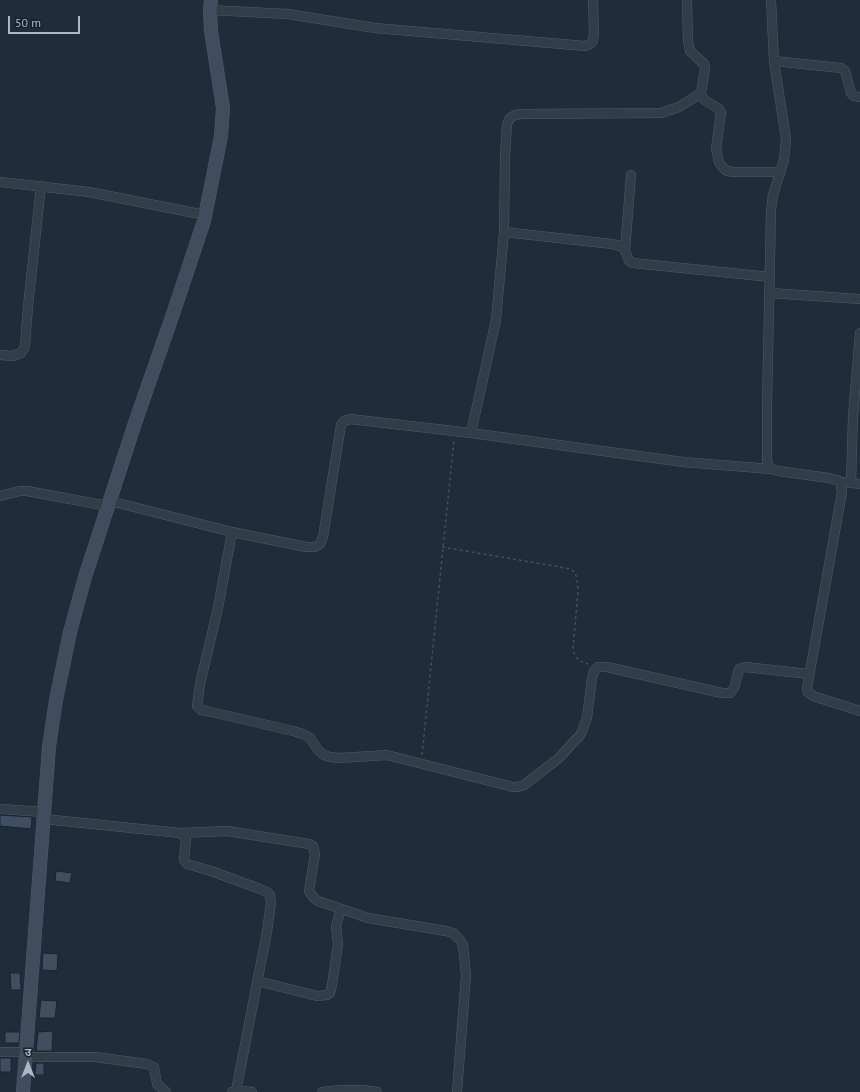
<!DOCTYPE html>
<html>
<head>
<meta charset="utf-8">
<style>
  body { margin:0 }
  #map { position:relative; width:860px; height:1092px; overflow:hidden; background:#1f2c3a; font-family:"PT Sans","Noto Sans Devanagari",sans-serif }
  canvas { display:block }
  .north { position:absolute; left:8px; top:1044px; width:40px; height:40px; -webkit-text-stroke:3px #18222f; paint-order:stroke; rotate:0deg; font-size:11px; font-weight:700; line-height:16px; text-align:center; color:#adb8c7 }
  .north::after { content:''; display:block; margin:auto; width:14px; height:18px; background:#adb8c7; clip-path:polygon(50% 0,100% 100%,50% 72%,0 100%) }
  .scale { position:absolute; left:8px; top:16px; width:72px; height:18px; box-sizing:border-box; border:2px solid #adb8c7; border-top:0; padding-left:5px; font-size:12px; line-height:14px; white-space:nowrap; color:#adb8c7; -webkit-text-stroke:3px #18222f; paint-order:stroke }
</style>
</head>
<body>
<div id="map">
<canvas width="860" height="1092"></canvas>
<div class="north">उ</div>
<div class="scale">50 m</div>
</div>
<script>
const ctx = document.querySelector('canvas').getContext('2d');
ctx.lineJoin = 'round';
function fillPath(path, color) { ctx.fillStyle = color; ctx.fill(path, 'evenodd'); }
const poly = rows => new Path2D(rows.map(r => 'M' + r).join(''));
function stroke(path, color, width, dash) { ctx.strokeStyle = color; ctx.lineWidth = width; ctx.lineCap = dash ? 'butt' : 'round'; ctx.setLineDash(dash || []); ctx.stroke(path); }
const building = poly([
  [0,815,32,817,31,829,0,826,0,815],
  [56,871,72,873,70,883,55,881,56,871],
  [43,953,58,954,57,971,42,970,43,953],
  [10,973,20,973,21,990,11,990,10,973],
  [41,1000,57,1001,55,1018,39,1018,41,1000],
  [53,1031,52,1051,36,1051,38,1032,53,1031],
  [5,1032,20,1032,19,1043,5,1043,5,1032],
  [0,1058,11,1058,11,1072,0,1072,0,1058],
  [36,1063,44,1063,44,1075,35,1075,36,1063]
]);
fillPath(building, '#3f4e60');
stroke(building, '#1a2431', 1);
const street = poly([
  [687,0,688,41,690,51,704,64,705,68,701,93,702,97,706,101,718,108,721,112,716,149,719,162,723,168,727,171,734,172,781,172],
  [771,0,774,61,786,139,784,160,773,195,771,210,767,405,767,460,768,465,771,469,778,471,829,478,840,481,842,492,807,688,808,692,813,696,860,711],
  [210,10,288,14,375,28,585,46,590,44,593,41,594,33,593,0],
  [774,61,841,68,845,71,851,93,854,96,860,97],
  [0,182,89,192,205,215],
  [504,232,612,244,621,246,625,250,629,261,633,263,770,277],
  [625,250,631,175],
  [770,293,860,299],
  [0,355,13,356,21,353,25,346,28,306,41,186],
  [471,433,496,320,504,232,505,157,507,124,510,118,515,115,522,114,661,113,679,107,701,93],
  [845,482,860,484],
  [851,483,853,416,860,333],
  [0,496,20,491,27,491,108,506],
  [110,501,232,532,306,547,315,547,320,544,323,537,341,425,344,421,350,419,471,433,683,462,771,469],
  [232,532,218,608,200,684,197,706,201,710,207,711,293,731,303,734,310,738,318,750,324,755,330,757,339,758,387,755,513,787,518,787,524,785,559,758,581,734,587,718,592,678,594,671,598,667,607,667,722,693,730,693,734,688,739,669,745,667,809,674],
  [0,809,44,812],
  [44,819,180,833,184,836,186,840,184,860,187,864,211,871,260,889,267,892,270,895,271,902,267,932,236,1091],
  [180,833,227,831,309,844,313,846,315,854,309,891,314,898,318,901,368,918,446,931,453,933,460,940,463,945,466,975,457,1092],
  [257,981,317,996,327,995,330,993,332,985,338,944,336,926,341,909],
  [0,1052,25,1052],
  [25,1057,95,1057,147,1064,154,1067,157,1084,166,1092],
  [232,1092,241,1091,252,1092],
  [322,1092,340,1090,362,1090,377,1092]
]);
const secondary = poly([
  [23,1092,49,747,56,700,70,632,85,577,135,423,174,311,204,221,221,136,223,108,211,31,210,10,211,0]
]);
stroke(street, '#505b68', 10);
stroke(secondary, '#505b68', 14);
stroke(poly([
  [442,547,555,566,570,569,575,572,577,580,578,591,573,649,575,656,580,661,588,664],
  [422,755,454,440]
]), '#3b5555', 1.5, [3, 3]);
stroke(street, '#323d4a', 9);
stroke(secondary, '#404d5e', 13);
</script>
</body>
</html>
